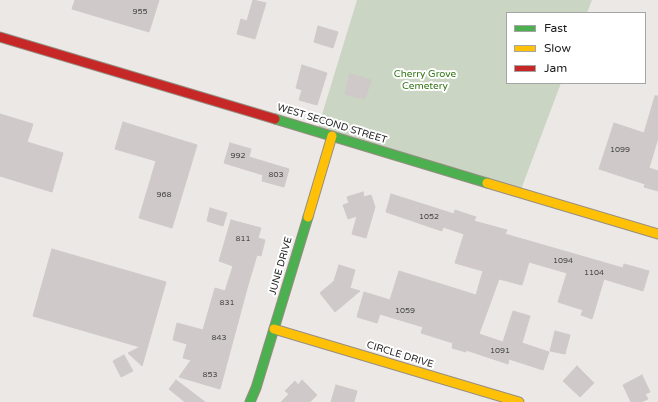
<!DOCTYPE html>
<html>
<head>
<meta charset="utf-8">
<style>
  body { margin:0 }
  #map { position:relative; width:658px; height:402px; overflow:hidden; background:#ece8e6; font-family:"Varela Round",sans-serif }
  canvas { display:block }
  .legend { position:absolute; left:506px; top:12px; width:140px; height:72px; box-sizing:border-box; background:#fff; border:1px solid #a5a5a5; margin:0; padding:5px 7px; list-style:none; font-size:12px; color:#1e1e1e }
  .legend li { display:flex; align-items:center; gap:8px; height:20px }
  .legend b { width:20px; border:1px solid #a5a5a5 }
</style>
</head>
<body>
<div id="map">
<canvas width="658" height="402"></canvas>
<ul class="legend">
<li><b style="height:5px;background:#4caf50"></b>Fast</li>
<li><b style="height:5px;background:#ffc107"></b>Slow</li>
<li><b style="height:5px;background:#c62828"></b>Jam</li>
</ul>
</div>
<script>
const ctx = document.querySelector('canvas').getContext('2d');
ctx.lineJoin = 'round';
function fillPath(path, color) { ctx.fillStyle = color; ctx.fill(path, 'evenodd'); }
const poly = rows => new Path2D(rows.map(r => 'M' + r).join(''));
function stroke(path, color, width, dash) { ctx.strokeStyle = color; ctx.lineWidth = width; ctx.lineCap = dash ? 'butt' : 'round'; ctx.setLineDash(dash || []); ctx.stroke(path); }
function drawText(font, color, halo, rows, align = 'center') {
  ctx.font = font + ' "Varela Round",sans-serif'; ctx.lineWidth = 4; ctx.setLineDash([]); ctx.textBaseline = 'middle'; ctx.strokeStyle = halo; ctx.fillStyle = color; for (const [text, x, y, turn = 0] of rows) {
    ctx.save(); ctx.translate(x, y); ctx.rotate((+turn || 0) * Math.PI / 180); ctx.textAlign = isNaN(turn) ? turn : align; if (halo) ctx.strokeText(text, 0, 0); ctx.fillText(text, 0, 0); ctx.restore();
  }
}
fillPath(poly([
  [357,0,592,0,587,13,507,13,507,83,561,83,520,192,317,131]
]), '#cad5c3');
const building = poly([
  [75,0,159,0,149,32,72,9,75,0],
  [253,0,266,3,255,39,237,34,241,19,247,21,253,0],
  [318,26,338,32,333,48,314,42,318,26],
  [302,65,327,73,317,105,299,100,302,90,296,88,302,65],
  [350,74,371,80,365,99,345,94,350,74],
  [655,96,658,96,658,138,649,168,658,171,658,191,644,187,645,184,599,169,614,123,644,133,655,96],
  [0,114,33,124,27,142,63,153,52,192,0,176,0,114],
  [123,122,197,145,172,228,139,218,156,161,115,149,123,122],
  [230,143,251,149,249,157,289,169,284,187,262,181,263,175,224,163,230,143],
  [363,192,364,197,371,195,375,207,366,238,352,234,357,216,348,219,343,205,349,203,347,197,363,192],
  [391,194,454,214,455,210,476,217,474,221,507,230,505,234,623,268,624,264,649,271,643,291,604,279,592,319,581,315,583,310,558,302,567,273,529,262,522,285,499,279,479,334,503,342,513,311,530,316,522,343,549,352,543,370,509,359,508,364,466,350,466,352,452,348,453,343,421,333,423,327,380,314,377,323,357,317,364,292,390,300,399,271,476,295,483,271,455,263,464,234,443,227,442,231,386,212,391,194],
  [210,208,227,213,223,226,207,221,210,208],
  [231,220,261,228,258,238,265,240,261,256,257,255,248,285,220,389,179,377,191,360,183,358,187,344,173,340,177,323,203,330,215,288,225,291,233,266,219,261,231,220],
  [52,249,166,282,142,366,128,353,140,347,33,316,52,249],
  [339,265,355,270,350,288,360,291,335,312,320,293,334,281,339,265],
  [555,331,570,335,565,354,550,351,555,331],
  [124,355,133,371,121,377,113,361,124,355],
  [577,366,594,383,580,397,563,381,577,366],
  [642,375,650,392,645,394,648,399,641,402,631,402,623,385,642,375],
  [176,380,205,402,185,402,169,389,176,380],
  [302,380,317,395,310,402,281,402,289,394,285,391,295,381,298,385,302,380],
  [336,385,357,391,354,402,331,402,336,385]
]);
fillPath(building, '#cfcac9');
stroke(building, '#cfc9c8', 1);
const fast = poly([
  [275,119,487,183],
  [250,402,256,388,308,217]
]);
const slow = poly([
  [487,183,658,234],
  [308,217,332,136],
  [274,329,519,402]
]);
const jam = poly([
  [0,37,275,119]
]);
stroke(fast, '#958e80', 11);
stroke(slow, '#958e80', 11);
stroke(jam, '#958e80', 11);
stroke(fast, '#4caf50', 9);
stroke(slow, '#ffc107', 9);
stroke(jam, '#c62828', 9);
drawText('8px', '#4a4949', null, [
  ["955",140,12],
  ["1099",620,150],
  ["992",238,156],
  ["803",276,175],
  ["968",164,195],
  ["1052",429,217],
  ["811",243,239],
  ["1094",563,261],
  ["1104",594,273],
  ["831",227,303],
  ["1059",405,311],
  ["843",219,338],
  ["1091",500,351],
  ["853",210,375]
]);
drawText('10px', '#317513', '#fff', [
  ["Cherry Grove",425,74],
  ["Cemetery",425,86]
]);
drawText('10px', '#1e1e1e', '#fff', [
  ["WEST SECOND STREET",332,124,17],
  ["JUNE DRIVE",281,266,-74],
  ["CIRCLE DRIVE",400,355,17]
]);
</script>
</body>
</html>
